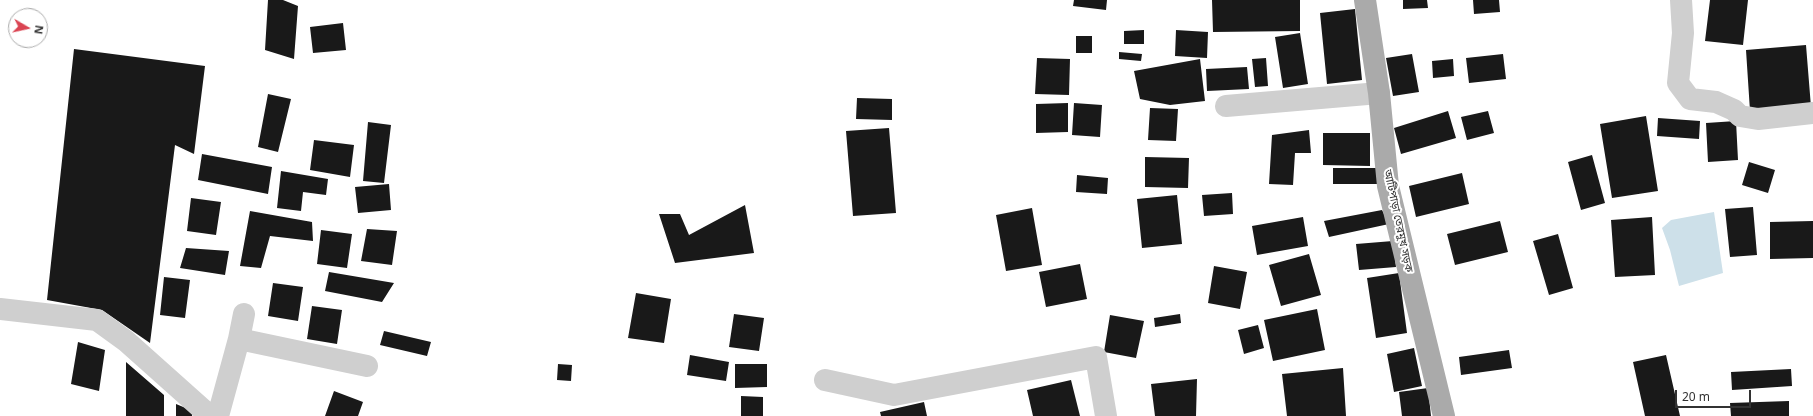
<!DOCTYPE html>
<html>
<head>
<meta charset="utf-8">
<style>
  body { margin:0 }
  #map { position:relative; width:1813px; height:416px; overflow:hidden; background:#fff; font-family:"Noto Sans",sans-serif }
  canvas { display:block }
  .north { position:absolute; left:8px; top:8px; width:40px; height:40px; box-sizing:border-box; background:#fff; border:1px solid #adadad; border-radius:50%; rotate:99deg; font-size:11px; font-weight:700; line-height:16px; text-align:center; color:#323232 }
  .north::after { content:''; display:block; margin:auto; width:14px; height:18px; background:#da4452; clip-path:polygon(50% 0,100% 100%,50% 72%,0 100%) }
  .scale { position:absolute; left:1675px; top:390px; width:76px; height:18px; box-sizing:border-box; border:2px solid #323232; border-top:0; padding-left:5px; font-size:12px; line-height:14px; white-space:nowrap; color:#323232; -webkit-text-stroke:3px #fff; paint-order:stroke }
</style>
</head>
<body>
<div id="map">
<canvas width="1813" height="416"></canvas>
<div class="north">N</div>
<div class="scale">20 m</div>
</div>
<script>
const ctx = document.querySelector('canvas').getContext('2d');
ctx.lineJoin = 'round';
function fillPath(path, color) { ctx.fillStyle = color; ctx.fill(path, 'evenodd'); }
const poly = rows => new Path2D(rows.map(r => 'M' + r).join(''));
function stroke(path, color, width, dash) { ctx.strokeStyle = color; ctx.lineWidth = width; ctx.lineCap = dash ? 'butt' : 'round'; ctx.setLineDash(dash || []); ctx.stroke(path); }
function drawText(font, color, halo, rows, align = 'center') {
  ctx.font = font + ' "Noto Sans","Noto Sans Bengali",sans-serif'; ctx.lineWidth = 4; ctx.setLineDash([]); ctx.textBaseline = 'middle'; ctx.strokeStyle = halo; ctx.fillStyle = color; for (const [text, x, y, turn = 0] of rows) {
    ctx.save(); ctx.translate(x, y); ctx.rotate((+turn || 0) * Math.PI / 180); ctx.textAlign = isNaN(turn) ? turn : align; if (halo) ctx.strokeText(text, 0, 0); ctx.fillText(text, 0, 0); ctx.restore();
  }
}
fillPath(poly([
  [1714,212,1723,273,1679,286,1670,250,1662,228,1671,220]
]), '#cde0e9');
fillPath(poly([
  [268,0,283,0,298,6,294,59,265,50],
  [1074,0,1107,0,1106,10,1073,6],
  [1212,0,1300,0,1300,31,1213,32],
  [1403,0,1427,0,1428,8,1403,9],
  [1473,0,1499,0,1500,12,1474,14],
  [1710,0,1748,0,1743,45,1705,41],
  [1355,9,1362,80,1327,84,1320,13],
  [343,23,346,50,313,53,310,27],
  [1144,30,1144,44,1124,44,1124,31],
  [1176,30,1208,32,1207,58,1175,56],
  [1300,33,1308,84,1283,88,1275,37],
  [1076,36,1092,36,1092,53,1076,53],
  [1806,45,1811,107,1750,111,1746,50],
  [74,49,205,66,194,154,175,145,150,343,102,310,47,300],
  [1119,52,1142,54,1141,61,1119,59],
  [1412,54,1419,92,1393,96,1386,58],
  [1503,54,1506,79,1469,83,1466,58],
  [1037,58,1070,59,1069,95,1035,94],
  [1266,58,1268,86,1255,87,1252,59],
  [1200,59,1205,101,1170,105,1140,99,1134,71],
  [1453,59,1454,76,1433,78,1432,61],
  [1247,67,1249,89,1207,91,1206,69],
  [268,94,291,99,278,152,258,147],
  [857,98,892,99,892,120,856,119],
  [1068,103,1068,132,1036,133,1036,104],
  [1074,103,1102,105,1100,137,1072,135],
  [1150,108,1178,109,1176,141,1148,140],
  [1448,111,1456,138,1401,154,1394,128],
  [1488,111,1494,133,1467,140,1461,117],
  [1646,116,1658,191,1612,198,1600,124],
  [1658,118,1700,121,1699,139,1657,136],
  [1736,121,1738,160,1708,162,1706,123],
  [368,122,391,125,384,183,363,181],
  [889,128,896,213,853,216,846,131],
  [1309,130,1311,153,1295,153,1293,185,1269,184,1272,135],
  [1323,133,1370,133,1370,166,1323,165],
  [314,140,354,145,350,177,310,170],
  [202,154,272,167,268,194,198,180],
  [1592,155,1605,203,1581,210,1568,162],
  [1145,157,1189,158,1188,188,1145,187],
  [1749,162,1775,170,1768,193,1742,185],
  [1333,168,1381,168,1381,184,1333,184],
  [281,171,328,179,326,195,303,192,301,211,277,208],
  [1462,173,1469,204,1416,217,1409,186],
  [1077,175,1108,178,1107,194,1076,192],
  [389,184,391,210,358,213,355,187],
  [1232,193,1233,214,1204,216,1202,195],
  [1177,195,1182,244,1142,248,1137,199],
  [191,198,221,202,216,235,187,231],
  [745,205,754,253,675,263,659,214,680,214,689,235],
  [1753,207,1757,255,1730,257,1725,209],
  [1032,208,1042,265,1006,271,996,215],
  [1382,210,1389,224,1329,237,1324,221],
  [250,211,312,222,313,241,270,236,261,268,240,266],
  [1303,217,1308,246,1257,255,1252,226],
  [1652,217,1655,275,1615,277,1611,220],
  [1500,221,1508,252,1455,265,1447,234],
  [1813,221,1813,258,1770,259,1770,222],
  [367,229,397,231,392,265,361,261],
  [321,230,352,234,347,268,317,264],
  [1558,234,1573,288,1549,295,1533,241],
  [1393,241,1396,267,1359,270,1356,244],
  [186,248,229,251,225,275,180,268],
  [1309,254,1321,295,1281,306,1269,265],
  [1080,264,1087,299,1046,307,1039,272],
  [1214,266,1247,272,1240,309,1208,303],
  [329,272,394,283,382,302,325,291],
  [1399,273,1407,333,1376,338,1367,278],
  [164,277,190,280,185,318,160,315],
  [273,283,303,287,298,321,268,316],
  [636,293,671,299,664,343,628,338],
  [312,306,342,310,337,344,307,339],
  [1317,309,1325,350,1273,361,1264,320],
  [734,314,764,318,759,351,729,347],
  [1180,314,1181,323,1155,327,1154,318],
  [1110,315,1144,321,1136,358,1104,352],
  [1258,325,1264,348,1244,354,1238,330],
  [384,331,431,342,427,356,380,345],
  [78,342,105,350,99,391,71,384],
  [1414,348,1422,386,1394,392,1387,354],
  [1509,350,1512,368,1461,375,1459,357],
  [690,355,729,362,726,381,687,375],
  [1666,355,1680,416,1645,416,1633,362],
  [126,362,164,395,164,416,126,416],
  [558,364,572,365,571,381,557,380],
  [735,364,767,364,767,387,735,388],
  [1343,368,1346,416,1287,416,1282,374],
  [1791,369,1792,386,1732,390,1731,372],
  [1197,379,1196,416,1155,416,1151,384],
  [1071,380,1080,416,1033,416,1027,390],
  [1428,388,1431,416,1402,416,1399,392],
  [334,391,363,402,358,416,325,416],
  [741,396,763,397,763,416,741,416],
  [1789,401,1789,416,1731,416,1730,403],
  [924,402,927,416,881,416,880,412],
  [176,404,193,411,192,416,176,416]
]), '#191919');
stroke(poly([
  [1681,0,1683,33,1678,83,1690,99,1716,102,1734,110,1740,116,1758,119,1813,113],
  [1226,106,1379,93],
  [0,309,97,320,126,341,210,416],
  [239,339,367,366],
  [825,380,894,395,1096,357,1106,416],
  [218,416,239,339,244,314]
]), '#cfcfcf', 22);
stroke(poly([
  [1365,0,1379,93,1388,186,1444,416]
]), '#aaa', 22);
drawText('11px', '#323232', '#fff', [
  ["আটিপাড়া তেরমুখ সড়ক",1398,221,78]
]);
</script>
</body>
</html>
